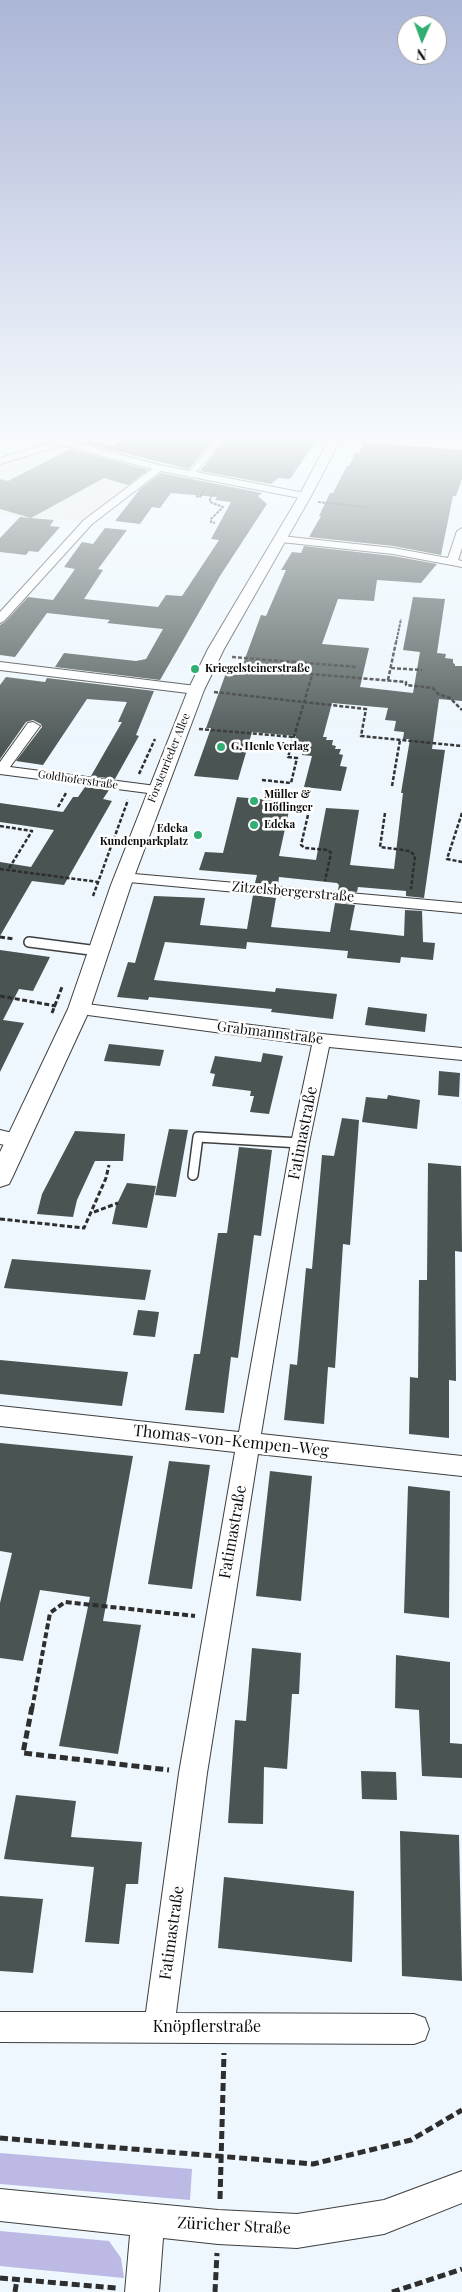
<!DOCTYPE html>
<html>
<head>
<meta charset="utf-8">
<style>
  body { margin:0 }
  #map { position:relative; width:462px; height:2292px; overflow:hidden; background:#edf7fd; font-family:"Playfair Display",serif }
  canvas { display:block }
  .north { position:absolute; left:397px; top:15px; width:50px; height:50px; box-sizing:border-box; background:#fff; border:1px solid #9e9e9e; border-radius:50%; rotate:182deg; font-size:14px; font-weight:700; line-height:20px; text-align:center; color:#0c0c0c }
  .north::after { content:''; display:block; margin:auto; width:18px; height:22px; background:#31af73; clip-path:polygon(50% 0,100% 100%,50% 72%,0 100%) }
</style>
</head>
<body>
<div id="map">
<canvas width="462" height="2292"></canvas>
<div class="north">N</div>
</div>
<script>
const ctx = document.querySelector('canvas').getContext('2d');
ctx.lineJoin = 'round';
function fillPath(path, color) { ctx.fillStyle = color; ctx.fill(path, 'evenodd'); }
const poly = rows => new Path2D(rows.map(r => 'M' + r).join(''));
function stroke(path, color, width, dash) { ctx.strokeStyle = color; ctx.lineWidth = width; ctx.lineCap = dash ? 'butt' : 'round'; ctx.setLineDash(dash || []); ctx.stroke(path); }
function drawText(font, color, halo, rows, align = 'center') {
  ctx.font = font + ' "Playfair Display",serif'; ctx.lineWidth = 5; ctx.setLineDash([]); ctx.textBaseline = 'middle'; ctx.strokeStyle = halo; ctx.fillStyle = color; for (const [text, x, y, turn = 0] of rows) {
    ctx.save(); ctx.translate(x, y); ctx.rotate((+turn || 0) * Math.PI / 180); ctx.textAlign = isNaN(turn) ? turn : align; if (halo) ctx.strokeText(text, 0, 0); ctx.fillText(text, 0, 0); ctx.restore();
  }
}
fillPath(poly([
  [62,443,157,468,86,521,0,515,0,465]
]), '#e6eae1');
fillPath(poly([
  [0,2153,192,2169,190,2200,0,2184],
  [0,2231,109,2241,121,2258,124,2278,0,2266]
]), '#bcbae4');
fillPath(poly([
  [129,435,149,435,172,440,177,435,217,435,189,469,83,443,88,440,113,446],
  [229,435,297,435,318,438,290,479,278,478,271,484,200,471],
  [364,442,462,450,462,479,456,496,453,496,441,555,393,546,309,537,321,516,319,516,330,493,333,493,347,466,349,466,355,453,359,453],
  [70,449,148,470,128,485,104,478,31,518,0,509,0,479,8,481],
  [161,473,262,493,258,496,267,504,220,576,160,680,55,667,64,653,136,661,146,659,163,629,107,623,110,620,47,613,15,657,0,655,0,625,5,622,28,597,53,600,75,569,64,567,82,542,93,544,105,528,127,530,98,569,103,570,84,599,158,607,166,595,182,596,219,540,211,539,231,502,215,500,217,497,171,493,160,508,152,507,140,524,115,521,140,489],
  [20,517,54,520,50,526,60,527,38,552,29,551,26,555,0,552,0,538],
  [304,546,393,556,437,564,421,583,377,580,374,601,338,599,322,644,369,648,360,687,413,693,420,652,403,650,413,597,445,599,437,653,446,654,445,658,453,659,453,663,455,664,455,666,462,666,462,701,439,699,432,749,445,750,424,898,406,896,406,891,358,887,357,892,338,890,339,885,337,883,279,877,278,885,255,883,257,875,199,870,205,852,223,853,237,797,291,802,279,856,316,860,326,808,359,810,350,865,394,869,403,793,401,793,410,739,403,739,404,732,394,731,396,721,385,720,388,708,332,703,323,737,327,737,326,740,333,740,332,745,336,746,335,749,341,749,339,754,343,755,340,766,347,767,341,791,304,787,312,756,302,755,305,744,294,743,296,736,252,732,238,780,194,776,211,728,206,728,226,673,239,675,261,615,266,616,286,570,281,570,292,552,301,553],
  [6,677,45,682,47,678,154,691,136,735,139,736,115,779,91,776,122,722,118,722,127,702,87,699,43,765,16,761,42,727,41,724,33,720,26,722,0,759,0,685],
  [85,787,109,790,103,799,112,801,64,885,32,881,0,936,0,862,31,867,54,830,0,822,0,803,63,812,73,797,78,797],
  [253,895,276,898,271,927,330,932,335,903,355,905,350,930,404,936,405,910,422,911,423,942,435,943,433,960,401,957,400,963,347,958,348,951,247,942,246,949,165,942,154,980,275,992,276,988,337,994,333,1019,271,1012,272,1009,149,997,148,1000,117,997,128,962,135,963,154,896,205,898,200,925,247,929],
  [0,950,50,957,33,991,19,989,3,1020,24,1023,0,1072],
  [368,1007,427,1014,425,1032,365,1025],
  [109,1044,164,1050,160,1066,104,1061],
  [263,1053,283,1056,269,1114,250,1112,254,1096,250,1096,251,1091,212,1086,215,1074,210,1073,215,1056,261,1062],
  [439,1071,460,1073,459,1097,438,1095],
  [388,1095,420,1100,417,1129,362,1122,366,1097,387,1099],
  [342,1118,359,1120,350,1245,343,1244,335,1368,328,1367,324,1424,284,1420,290,1364,297,1365,306,1268,312,1269,322,1155,334,1156],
  [169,1129,188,1130,176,1197,155,1195],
  [75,1131,125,1134,123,1161,95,1161,77,1200,73,1217,37,1214,42,1194],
  [239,1147,272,1150,261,1236,254,1235,238,1358,231,1357,224,1413,185,1410,194,1354,200,1354,218,1233,227,1233],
  [428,1163,461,1166,462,1252,455,1251,456,1381,449,1380,449,1438,409,1434,410,1377,418,1378,419,1280,427,1280],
  [127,1183,156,1186,147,1228,112,1224,116,1206],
  [12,1259,151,1270,145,1300,4,1288],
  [138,1310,159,1312,155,1337,133,1335],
  [0,1360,128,1372,122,1406,0,1394],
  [0,1443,133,1456,103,1621,141,1625,118,1754,59,1746,90,1597,40,1590,23,1661,0,1658,0,1603,12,1553,0,1551],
  [169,1461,210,1465,192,1589,148,1584],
  [270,1471,312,1476,301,1601,256,1596],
  [408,1486,450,1491,449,1618,404,1613],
  [252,1648,301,1653,299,1694,292,1694,287,1769,264,1767,263,1824,228,1823,235,1720,246,1721],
  [396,1655,450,1662,450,1743,462,1744,462,1778,422,1776,419,1710,395,1708],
  [361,1771,396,1772,397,1800,362,1799],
  [16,1795,76,1801,71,1837,142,1842,138,1884,126,1884,119,1944,85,1942,94,1867,4,1859],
  [400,1831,459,1835,462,1981,402,1976],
  [224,1877,354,1891,352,1962,218,1948],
  [0,1896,43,1899,33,1973,0,1971]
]), '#4a5453');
const serviceFar1 = poly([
  [190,475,224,435]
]);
const service = poly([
  [29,942,98,951],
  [193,1175,198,1137,300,1143]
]);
const minor = poly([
  [72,436,77,439,72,442,160,465,305,493,310,496,305,499,161,471,92,524,4,621,0,623,0,612,84,520,152,469,62,445,0,464,0,458,72,436],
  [462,528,462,548,458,560,462,561,462,567,393,554,281,542,276,539,281,536,393,548,448,558,457,531,462,528],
  [0,662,196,686,202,690,196,694,0,670,0,662],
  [33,722,40,726,10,767,156,786,163,790,156,794,0,774,0,762,28,723,33,722],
  [123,873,462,903,462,913,118,881,115,878,118,875,123,873],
  [79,1003,322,1034,462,1048,462,1060,329,1047,309,1143,261,1434,462,1456,462,1476,258,1454,207,1773,176,2013,414,2014,425,2018,429,2029,425,2040,414,2044,0,2042,0,2012,146,2012,179,1773,235,1452,0,1426,0,1406,239,1432,291,1143,312,1045,73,1013,71,1009,73,1005,79,1003],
  [0,1130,25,1136,27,1141,25,1146,18,1148,0,1144,0,1130],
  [462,2171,462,2203,384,2234,297,2248,218,2244,163,2238,159,2292,125,2292,130,2235,0,2221,0,2189,218,2210,297,2214,384,2200,462,2171]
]);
const tertiary = poly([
  [331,435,343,435,311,496,224,649,204,690,131,885,90,1009,12,1178,9,1184,0,1187,0,1152,68,1009,111,885,188,690,208,649,299,496,331,435]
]);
stroke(serviceFar1, '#3f3f3f', 7);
stroke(service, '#3f3f3f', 12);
stroke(minor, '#3f3f3f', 2);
stroke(tertiary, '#3f3f3f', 2);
stroke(poly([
  [215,492,210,498,210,502,223,507,211,519,211,522,215,523],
  [196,496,200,497,205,489],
  [318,502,367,507],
  [396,643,401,619]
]), '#2e2e2e', 2, [3, 1]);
stroke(poly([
  [232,657,357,667],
  [226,667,406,682,406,685,433,688,438,694,450,698,462,710],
  [391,668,422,670],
  [388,680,396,642],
  [214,692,366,709,361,736,462,746],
  [199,729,294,737],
  [139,774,155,739],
  [262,780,291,783,297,758,288,757,312,675],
  [392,786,400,740],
  [58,807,66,793],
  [385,813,380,847,410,851,415,856,411,889],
  [462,813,447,859,462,862],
  [308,815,301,845,305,848,328,850,331,853,325,881],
  [0,826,32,831,8,870],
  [0,869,98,882],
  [93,896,128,800]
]), '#2e2e2e', 2.5, [4, 2]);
stroke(poly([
  [0,937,14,939],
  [0,996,56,1006],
  [52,1013,62,987],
  [94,1212,118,1203],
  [0,1219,84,1228,106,1178,109,1165]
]), '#2e2e2e', 3, [5, 2.5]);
stroke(poly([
  [32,1709,50,1613,65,1602,195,1616]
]), '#2e2e2e', 4, [6, 3]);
stroke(poly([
  [32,1707,23,1753,169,1770],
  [0,2138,313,2164,411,2140,462,2110],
  [220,2199,224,2053],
  [0,2278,116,2288],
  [15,2292,17,2279],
  [215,2292,217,2253],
  [392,2292,462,2269]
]), '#2e2e2e', 5, [8, 4]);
stroke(serviceFar1, '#fff', 5.5);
stroke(service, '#fff', 9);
fillPath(minor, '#fff');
fillPath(tertiary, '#fff');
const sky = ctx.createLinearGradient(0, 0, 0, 756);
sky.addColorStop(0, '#abb5d6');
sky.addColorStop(0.58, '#f7fbfe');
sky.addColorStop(1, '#f7fbfe00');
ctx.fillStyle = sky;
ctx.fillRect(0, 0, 462, 756);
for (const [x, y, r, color] of [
  [195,669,5,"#31af73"],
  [221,747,5,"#31af73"],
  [254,801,5,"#31af73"],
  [254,825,5,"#31af73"],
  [198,835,5,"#31af73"]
]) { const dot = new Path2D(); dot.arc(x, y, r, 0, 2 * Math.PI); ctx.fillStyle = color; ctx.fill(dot); stroke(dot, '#fff', 2); }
drawText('bold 11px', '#0c0c0c', '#fff', [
  ["Kriegelsteinerstraße",205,669],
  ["G. Henle Verlag",231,747],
  ["Müller &",264,795],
  ["Höflinger",264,808],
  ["Edeka",264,825],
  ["Edeka",188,829,"right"],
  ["Kundenparkplatz",188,842,"right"]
], 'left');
drawText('11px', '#0c0c0c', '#fff', [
  ["Forstenrieder Allee",169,758,-68],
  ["Goldhoferstraße",78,780,8]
]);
drawText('14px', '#0c0c0c', '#fff', [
  ["Zitzelsbergerstraße",293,892,5],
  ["Grabmannstraße",270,1033,7]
]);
drawText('16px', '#0c0c0c', '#fff', [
  ["Fatimastraße",303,1133,-79],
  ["Thomas-von-Kempen-Weg",231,1441,6],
  ["Fatimastraße",233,1532,-80],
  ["Fatimastraße",172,1933,-82],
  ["Knöpflerstraße",207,2027],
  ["Züricher Straße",234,2226,3]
]);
</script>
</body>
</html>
